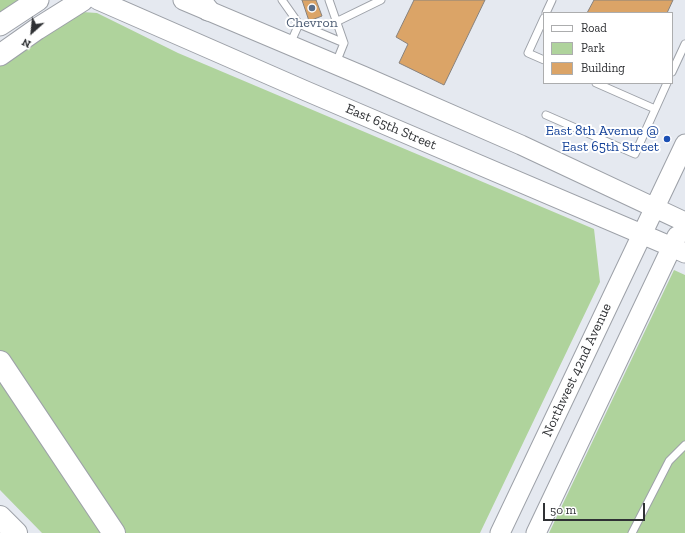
<!DOCTYPE html>
<html>
<head>
<meta charset="utf-8">
<style>
  body { margin:0 }
  #map { position:relative; width:685px; height:533px; overflow:hidden; background:#e5e9f0; font-family:"Zilla Slab",serif }
  canvas { display:block }
  .legend { position:absolute; left:543px; top:12px; width:130px; height:72px; box-sizing:border-box; background:#fff; border:1px solid #acadae; margin:0; padding:5px 7px; list-style:none; font-size:12px; color:#2f3134 }
  .legend li { display:flex; align-items:center; gap:8px; height:20px }
  .legend b { width:20px; border:1px solid #acadae }
  .north { position:absolute; left:12px; top:12px; width:40px; height:40px; -webkit-text-stroke:3px #fff; paint-order:stroke; rotate:207deg; font-size:11px; font-weight:700; line-height:16px; text-align:center; color:#2f3134 }
  .north::after { content:''; display:block; margin:auto; width:14px; height:18px; background:#2f3134; clip-path:polygon(50% 0,100% 100%,50% 72%,0 100%) }
  .scale { position:absolute; left:543px; top:503px; width:102px; height:18px; box-sizing:border-box; border:2px solid #2f3134; border-top:0; padding-left:5px; font-size:12px; line-height:14px; white-space:nowrap; color:#2f3134; -webkit-text-stroke:3px #fff; paint-order:stroke }
</style>
</head>
<body>
<div id="map">
<canvas width="685" height="533"></canvas>
<ul class="legend">
<li><b style="height:5px;background:#fff"></b>Road</li>
<li><b style="height:11px;background:#afd39c"></b>Park</li>
<li><b style="height:11px;background:#dba467"></b>Building</li>
</ul>
<div class="north">N</div>
<div class="scale">50 m</div>
</div>
<script>
const ctx = document.querySelector('canvas').getContext('2d');
ctx.lineJoin = 'round';
function fillPath(path, color) { ctx.fillStyle = color; ctx.fill(path, 'evenodd'); }
const poly = rows => new Path2D(rows.map(r => 'M' + r).join(''));
function stroke(path, color, width, dash) { ctx.strokeStyle = color; ctx.lineWidth = width; ctx.lineCap = dash ? 'butt' : 'round'; ctx.setLineDash(dash || []); ctx.stroke(path); }
function drawText(font, color, halo, rows, align = 'center') {
  ctx.font = font + ' "Zilla Slab",serif'; ctx.lineWidth = 4; ctx.setLineDash([]); ctx.textBaseline = 'middle'; ctx.strokeStyle = halo; ctx.fillStyle = color; for (const [text, x, y, turn = 0] of rows) {
    ctx.save(); ctx.translate(x, y); ctx.rotate((+turn || 0) * Math.PI / 180); ctx.textAlign = isNaN(turn) ? turn : align; if (halo) ctx.strokeText(text, 0, 0); ctx.fillText(text, 0, 0); ctx.restore();
  }
}
fillPath(poly([
  [0,0,22,0,0,14],
  [82,12,97,13,178,53,594,229,600,282,480,533,124,533,0,350,0,65],
  [674,270,685,275,685,533,549,533],
  [0,376,106,533,42,533,0,490]
]), '#afd39c');
const building = poly([
  [302,0,316,0,322,16,309,21,302,0],
  [414,0,485,0,444,85,399,63,408,44,396,37,414,0],
  [594,0,673,0,667,13,587,13,594,0]
]);
fillPath(building, '#dba467');
stroke(building, '#88827d', 1);
const lane = poly([
  [282,0,299,24,344,43,336,63],
  [329,0,344,43],
  [546,13,552,0],
  [544,18,528,53,544,60],
  [336,22,381,0],
  [290,44,299,24],
  [672,72,685,44],
  [596,83,655,109],
  [546,115,635,154,667,83],
  [632,533,669,461,685,445]
]);
const secondary = poly([
  [98,0,306,91,672,247,685,253],
  [183,0,363,76,521,145,685,222],
  [500,533,685,144],
  [536,533,677,236]
]);
const primary = poly([
  [200,0,208,10],
  [0,25,38,0],
  [0,55,37,29,83,0]
]);
const highway = poly([
  [0,362,114,533],
  [0,517,16,533]
]);
stroke(lane, '#9da1a8', 9);
stroke(secondary, '#9da1a8', 21);
stroke(primary, '#9da1a8', 23);
stroke(highway, '#9da1a8', 24);
stroke(lane, '#fff', 7);
stroke(secondary, '#fff', 19);
stroke(primary, '#fff', 21);
stroke(highway, '#fff', 22);
for (const [x, y, r, color] of [
  [312,8,4,"#5c6f8a"],
  [667,139,4,"#1a4fb4"]
]) { const dot = new Path2D(); dot.arc(x, y, r, 0, 2 * Math.PI); ctx.fillStyle = color; ctx.fill(dot); stroke(dot, '#fff', 1.5); }
drawText('14px', '#4e5e75', '#fff', [
  ["Chevron",312,23]
]);
drawText('14px', '#2f3134', '#fff', [
  ["East 65th Street",391,127,23],
  ["Northwest 42nd Avenue",577,370,-65]
]);
drawText('14px', '#164399', '#fff', [
  ["East 8th Avenue @",659,131],
  ["East 65th Street",659,147]
], 'right');
</script>
</body>
</html>
